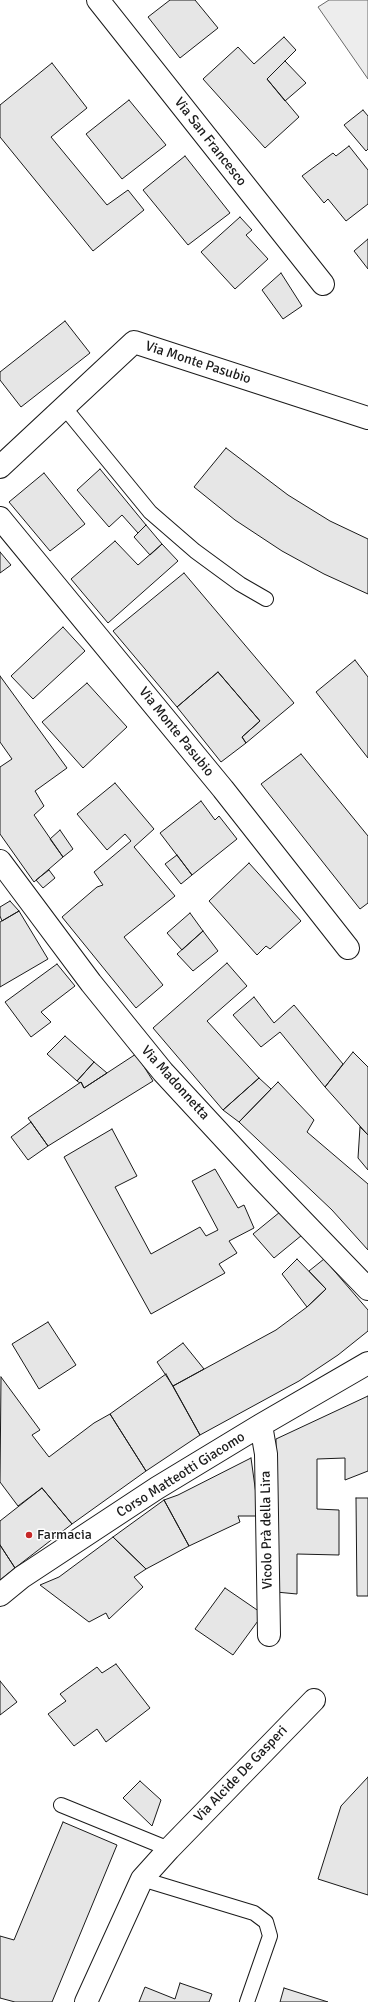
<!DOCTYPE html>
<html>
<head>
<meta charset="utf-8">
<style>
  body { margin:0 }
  canvas { display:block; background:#fff }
</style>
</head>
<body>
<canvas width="368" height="2002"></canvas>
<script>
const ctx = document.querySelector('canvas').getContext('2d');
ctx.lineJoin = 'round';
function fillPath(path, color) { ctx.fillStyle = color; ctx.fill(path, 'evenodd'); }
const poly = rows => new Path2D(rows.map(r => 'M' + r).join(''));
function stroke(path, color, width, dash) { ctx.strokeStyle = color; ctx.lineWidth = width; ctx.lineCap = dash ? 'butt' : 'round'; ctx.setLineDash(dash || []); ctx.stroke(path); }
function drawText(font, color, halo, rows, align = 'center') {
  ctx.font = font + ' Signika,sans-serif'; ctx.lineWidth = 3; ctx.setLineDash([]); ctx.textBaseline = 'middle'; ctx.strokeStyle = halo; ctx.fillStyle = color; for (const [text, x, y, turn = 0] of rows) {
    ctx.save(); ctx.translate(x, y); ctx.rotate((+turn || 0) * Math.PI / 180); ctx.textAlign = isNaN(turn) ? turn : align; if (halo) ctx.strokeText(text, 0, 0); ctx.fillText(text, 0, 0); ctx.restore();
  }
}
const built = poly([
  [329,0,368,0,368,79,318,7,329,0]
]);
fillPath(built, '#ededed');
stroke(built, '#6a6a6a', 1);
const building = poly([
  [170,0,195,0,218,28,180,58,148,17,170,0],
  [284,37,296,50,267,79,299,117,265,148,203,79,238,47,254,64,284,37],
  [285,61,306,83,285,101,267,79,285,61],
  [52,63,87,108,51,137,107,205,128,190,144,210,93,251,0,137,0,105,52,63],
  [129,100,166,145,122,179,86,134,129,100],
  [363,110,368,116,368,149,366,151,344,125,363,110],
  [349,146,368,170,368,204,346,221,328,199,324,203,302,176,333,153,336,156,349,146],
  [185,156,230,213,188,245,143,190,185,156],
  [240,217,252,230,246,235,268,259,235,289,201,252,240,217],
  [368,239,368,269,354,251,368,239],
  [281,273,302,306,283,319,262,290,281,273],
  [65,321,90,353,21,407,0,380,0,372,65,321],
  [226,448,288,495,330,521,368,539,368,594,324,574,282,551,235,520,194,487,226,448],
  [100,469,146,525,138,533,122,515,109,527,77,490,100,469],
  [44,473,85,524,50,551,9,502,44,473],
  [146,525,162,544,150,555,134,537,146,525],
  [115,541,138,565,162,544,178,561,108,623,71,579,115,541],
  [0,552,11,565,0,573,0,552],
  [184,573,294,703,246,743,242,737,260,721,218,672,177,707,113,631,184,573],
  [63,627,85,651,33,699,11,676,63,627],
  [355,660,368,677,368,758,316,692,355,660],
  [218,672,260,721,242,737,246,743,221,762,177,707,218,672],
  [0,676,67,768,35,791,44,806,34,815,63,857,34,882,0,834,0,767,12,759,0,742,0,676],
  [87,683,127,727,83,768,42,722,87,683],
  [301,754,368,836,368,903,360,909,261,784,301,754],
  [115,783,154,829,134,847,175,896,124,937,163,985,136,1008,62,917,97,887,103,885,94,872,131,841,125,834,107,850,77,814,115,783],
  [201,801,215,820,219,816,237,839,192,875,160,833,201,801],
  [60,830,73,849,63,857,50,839,60,830],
  [177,855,192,875,181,884,165,864,177,855],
  [249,863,301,921,270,949,266,946,257,955,209,901,249,863],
  [49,870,55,878,43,888,36,880,49,870],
  [10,901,19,911,2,921,0,916,0,907,10,901],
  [19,911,48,959,0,987,0,922,19,911],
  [190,913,203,931,182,950,167,933,190,913],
  [203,931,218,951,193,971,177,954,203,931],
  [227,963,247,986,207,1021,259,1078,223,1110,153,1028,227,963],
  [57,964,75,986,41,1012,51,1022,31,1037,5,1002,57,964],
  [254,997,274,1023,294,1005,343,1064,325,1087,280,1032,261,1047,233,1015,254,997],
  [65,1036,94,1062,77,1081,47,1054,65,1036],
  [353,1052,368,1067,368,1135,325,1087,353,1052],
  [136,1054,153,1081,48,1146,28,1118,81,1082,84,1088,136,1054],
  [94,1062,107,1073,84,1088,81,1082,80,1083,77,1081,94,1062],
  [259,1078,271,1089,239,1122,223,1110,259,1078],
  [278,1082,314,1120,307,1132,368,1184,368,1250,332,1210,239,1122,278,1082],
  [31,1122,48,1146,28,1160,11,1137,31,1122],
  [360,1127,368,1135,368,1170,358,1158,360,1127],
  [112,1129,137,1176,115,1187,151,1254,200,1227,206,1236,218,1230,192,1181,215,1169,238,1208,244,1205,254,1228,229,1241,237,1253,219,1264,225,1273,151,1314,64,1157,112,1129],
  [280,1212,302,1235,274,1258,253,1234,280,1212],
  [297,1259,326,1289,307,1307,282,1274,297,1259],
  [324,1259,368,1310,368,1331,338,1355,299,1381,200,1435,173,1386,276,1330,307,1307,326,1289,309,1271,324,1259],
  [48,1322,76,1365,39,1389,12,1344,48,1322],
  [183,1343,204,1369,173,1386,157,1362,183,1343],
  [166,1374,200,1435,146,1471,110,1414,166,1374],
  [1,1377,40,1430,32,1435,49,1457,94,1423,110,1414,146,1471,72,1524,42,1488,18,1506,0,1482,1,1377],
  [368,1396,368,1471,345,1480,345,1458,317,1459,317,1509,339,1510,339,1555,297,1554,297,1594,276,1592,276,1439,368,1396],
  [251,1458,259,1516,238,1516,240,1522,189,1546,164,1500,178,1495,251,1458],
  [42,1488,72,1524,15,1568,0,1545,0,1521,42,1488],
  [356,1498,368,1498,368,1596,357,1596,356,1498],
  [164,1500,189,1546,146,1569,113,1537,164,1500],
  [113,1537,146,1569,134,1577,143,1587,109,1619,106,1613,89,1622,40,1585,59,1577,113,1537],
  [0,1545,15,1568,0,1580,0,1545],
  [225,1588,263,1614,233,1655,195,1629,225,1588],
  [116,1664,150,1708,106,1742,97,1729,74,1746,48,1714,66,1701,60,1694,97,1667,102,1673,116,1664],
  [0,1681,17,1702,0,1715,0,1681],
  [368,1777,368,1895,318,1879,341,1806,368,1777],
  [140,1781,161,1800,152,1826,123,1798,140,1781],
  [63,1822,117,1845,52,2002,15,2002,0,1998,0,1936,14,1940,63,1822],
  [180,1983,212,1994,209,2002,139,2002,145,1987,175,1999,180,1983],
  [284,1988,328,2002,280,2002,284,1988]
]);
fillPath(building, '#e6e6e6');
stroke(building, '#1a1a1a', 1);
const lane = poly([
  [64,407,150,512,195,551,240,584,266,599],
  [61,1805,169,1849],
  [142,1879,254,1913,266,1922,270,1936,247,2002]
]);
const street = poly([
  [98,0,323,284],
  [0,467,134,342,368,418],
  [0,518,223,789,348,948],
  [0,861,91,983,163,1072,261,1178,368,1289],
  [261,1425,266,1454,269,1635],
  [0,1595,22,1577,157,1488,261,1425,368,1363],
  [86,2002,142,1879,169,1849,314,1700]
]);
stroke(lane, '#1a1a1a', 16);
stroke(street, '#1a1a1a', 24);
stroke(lane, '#fff', 14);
stroke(street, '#fff', 22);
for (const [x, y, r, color] of [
  [29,1535,4,"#c62828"]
]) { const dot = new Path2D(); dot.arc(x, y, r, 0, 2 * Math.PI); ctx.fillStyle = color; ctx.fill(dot); stroke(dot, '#fff', 1.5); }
drawText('14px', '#1a1a1a', '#fff', [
  ["Via San Francesco",210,142,52],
  ["Via Monte Pasubio",198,363,18],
  ["Via Monte Pasubio",176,732,51],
  ["Via Madonnetta",175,1083,48],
  ["Corso Matteotti Giacomo",181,1475,-32],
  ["Vicolo Prà della Lira",267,1530,-91],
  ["Via Alcide De Gasperi",241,1774,-46]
]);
drawText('14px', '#1a1a1a', '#fff', [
  ["Farmacia",37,1535]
], 'left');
</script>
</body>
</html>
